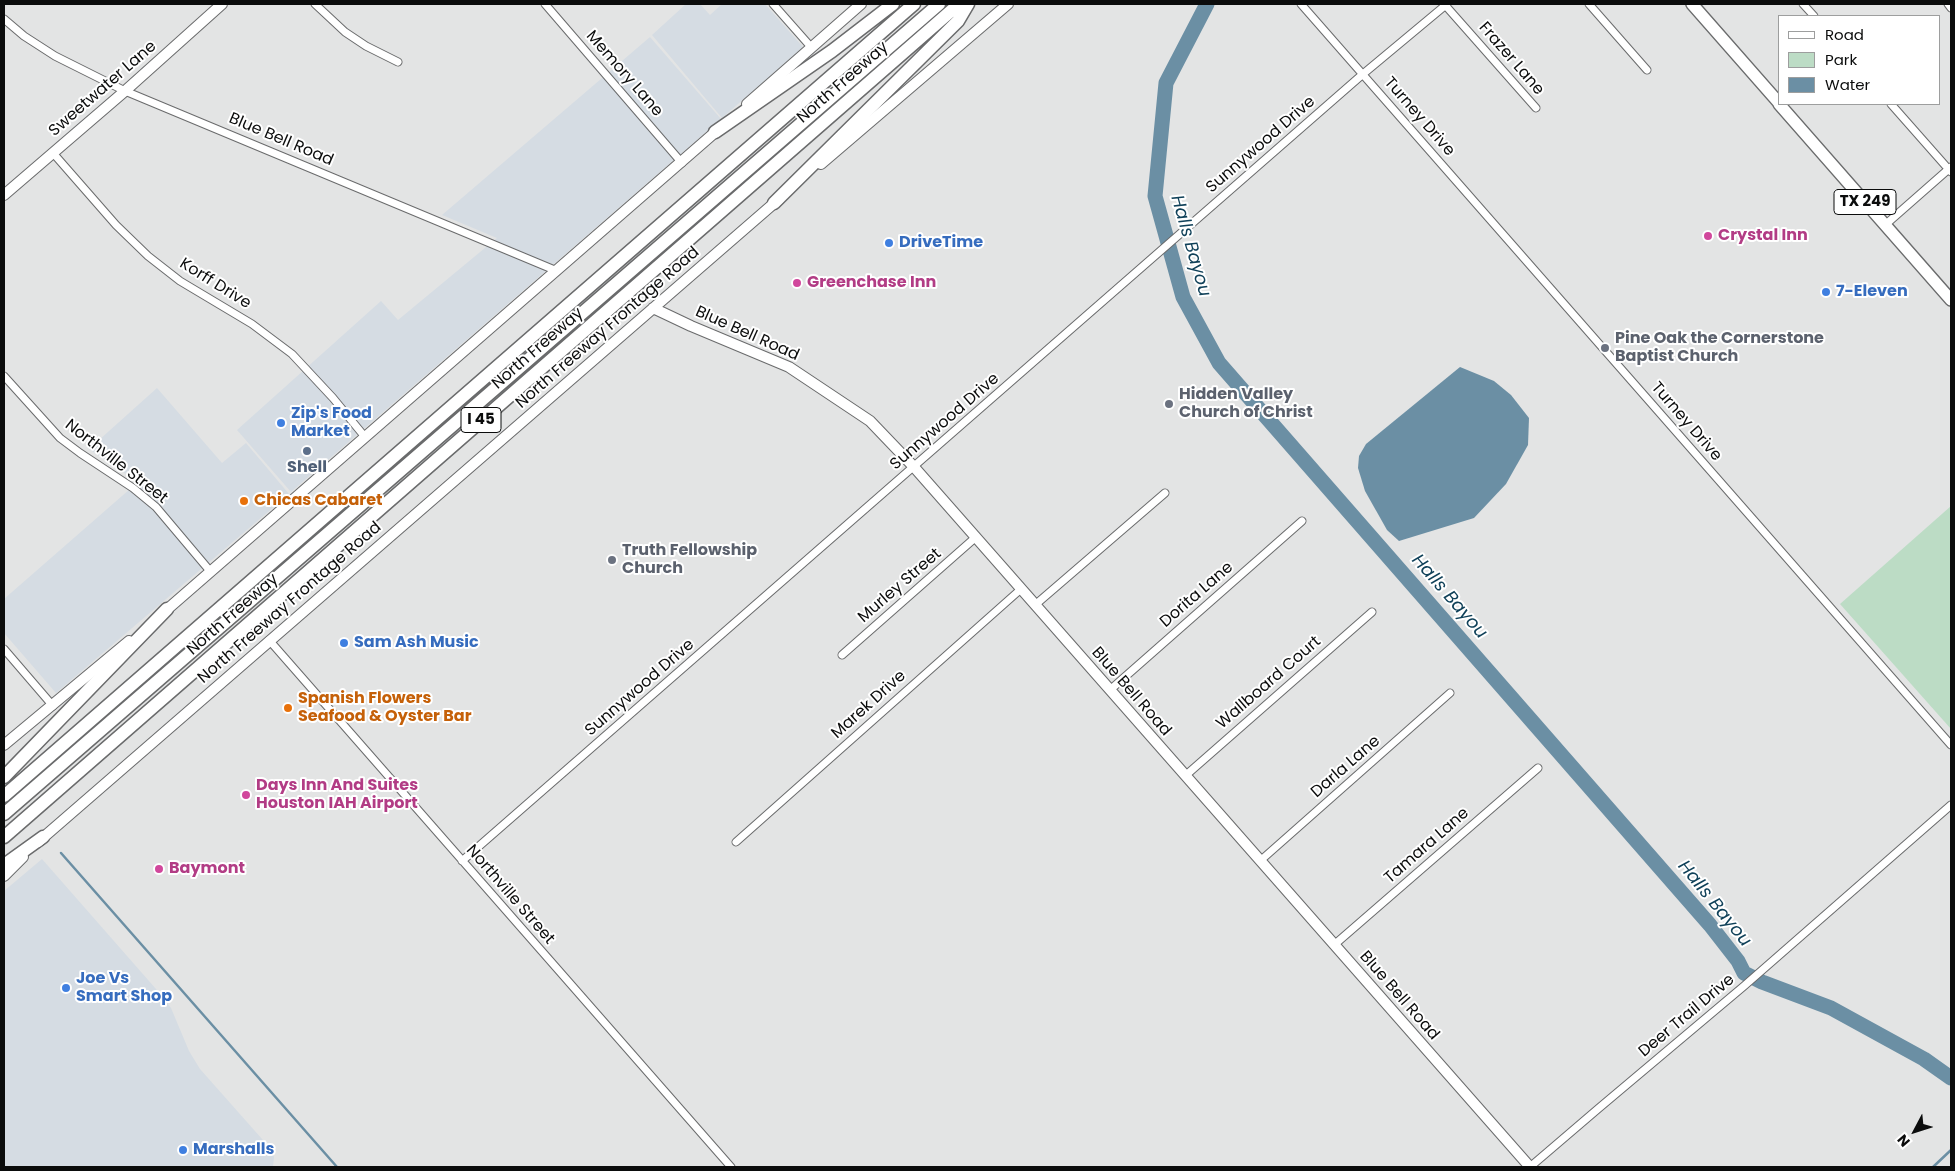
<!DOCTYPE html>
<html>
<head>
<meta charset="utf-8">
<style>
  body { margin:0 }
  #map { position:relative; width:1955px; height:1171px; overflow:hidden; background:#e3e4e4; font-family:Poppins,sans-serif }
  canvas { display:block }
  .frame { position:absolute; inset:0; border:5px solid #0b0c0c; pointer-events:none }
  .legend { position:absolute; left:1778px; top:15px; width:162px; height:90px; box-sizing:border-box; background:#fff; border:1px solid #9d9e9e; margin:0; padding:6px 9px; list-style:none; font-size:15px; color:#0b0c0c }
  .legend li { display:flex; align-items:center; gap:10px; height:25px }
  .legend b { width:25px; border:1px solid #9d9e9e }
  .north { position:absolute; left:1890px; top:1106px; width:50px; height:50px; -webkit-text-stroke:4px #fff; paint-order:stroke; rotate:230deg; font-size:14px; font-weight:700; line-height:20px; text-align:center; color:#0b0c0c }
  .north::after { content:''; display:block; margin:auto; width:18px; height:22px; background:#0b0c0c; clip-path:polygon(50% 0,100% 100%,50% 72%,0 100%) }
</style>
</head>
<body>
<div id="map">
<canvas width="1955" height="1171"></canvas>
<div class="frame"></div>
<ul class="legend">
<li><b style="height:6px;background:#fff"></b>Road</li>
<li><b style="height:14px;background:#bcdcc5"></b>Park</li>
<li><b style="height:14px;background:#6b8fa4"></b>Water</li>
</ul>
<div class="north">N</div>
</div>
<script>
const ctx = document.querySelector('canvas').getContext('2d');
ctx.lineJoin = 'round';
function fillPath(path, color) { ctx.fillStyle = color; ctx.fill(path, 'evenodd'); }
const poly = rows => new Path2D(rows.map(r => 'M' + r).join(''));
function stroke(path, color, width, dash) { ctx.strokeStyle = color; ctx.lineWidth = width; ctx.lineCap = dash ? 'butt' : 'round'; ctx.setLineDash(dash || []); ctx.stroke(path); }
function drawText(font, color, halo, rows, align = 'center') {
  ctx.font = font + ' Poppins,sans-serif'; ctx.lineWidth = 4; ctx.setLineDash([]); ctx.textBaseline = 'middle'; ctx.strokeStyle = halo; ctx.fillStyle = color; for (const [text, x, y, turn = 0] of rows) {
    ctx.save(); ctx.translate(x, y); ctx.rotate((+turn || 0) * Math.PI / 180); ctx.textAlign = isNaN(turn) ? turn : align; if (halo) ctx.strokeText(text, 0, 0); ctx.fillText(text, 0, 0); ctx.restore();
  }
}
fillPath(poly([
  [686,4,700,4,710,15,722,4,765,4,803,47,722,118,652,35],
  [650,37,721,119,291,492,237,430,381,301,398,320,497,238,442,215],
  [157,388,222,463,246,443,289,494,56,693,4,633,4,599,138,482,89,449],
  [42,859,156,989,171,1008,189,1051,200,1069,270,1148,274,1157,273,1167,4,1167,4,891]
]), '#d5dce3');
fillPath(poly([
  [1951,506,1951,729,1840,604]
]), '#bcdcc5');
fillPath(poly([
  [1460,367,1494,381,1511,395,1529,418,1528,445,1506,484,1474,518,1399,541,1387,530,1365,491,1358,468,1359,456,1366,444]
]), '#6b8fa4');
stroke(poly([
  [61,853,337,1167],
  [1933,1167,1951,1150]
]), '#6b8fa4', 2.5);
stroke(poly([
  [1207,4,1166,83,1155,196,1183,297,1219,363,1710,925,1738,961,1744,973,1762,982,1831,1008,1924,1059,1951,1078]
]), '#6b8fa4', 15);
const street = poly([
  [315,4,345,32,366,46,398,62],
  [545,4,682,163],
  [773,4,811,47],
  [1301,4,1951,745],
  [1589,4,1647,70],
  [1803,4,1814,16],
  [1948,4,1951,8],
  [1445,5,1536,108],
  [4,19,24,36,55,56,125,91,557,271],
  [1891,104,1951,172],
  [53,153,116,225,148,256,180,281,252,324,292,354,333,398,365,437],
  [1885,225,1951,167],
  [4,376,60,438,80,453,133,488,156,507,210,571],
  [1035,605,1165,493],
  [269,640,731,1167],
  [4,649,53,706],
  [842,655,976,537],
  [1110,690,1302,521],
  [1185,776,1372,612],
  [736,842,1021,589],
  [462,861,1363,74,1447,4],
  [1260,861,1450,693],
  [1334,945,1538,768],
  [1530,1167,1599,1108,1744,986,1951,805]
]);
const secondary = poly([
  [747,104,861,4],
  [821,164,1008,4],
  [4,195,125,91,222,4],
  [653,308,691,326,789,367,870,421,914,467,1530,1167],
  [163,613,720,128],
  [4,745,129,641],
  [38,842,779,199],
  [4,876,23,857]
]);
const primary = poly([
  [1692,4,1779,103],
  [1779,104,1951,300]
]);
const highway = poly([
  [715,132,832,51,893,4],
  [774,203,958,21,968,4],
  [4,777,167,609],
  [4,796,914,4],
  [4,814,939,4],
  [4,837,959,4],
  [4,865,43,837]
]);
stroke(street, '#6a6b6c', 9);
stroke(secondary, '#6a6b6c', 12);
stroke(primary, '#6a6b6c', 14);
stroke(highway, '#6a6b6c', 15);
stroke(street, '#fff', 7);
stroke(secondary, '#fff', 10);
stroke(primary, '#fff', 11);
stroke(highway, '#fff', 12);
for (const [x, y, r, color] of [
  [1708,236,5,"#d1479c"],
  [889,243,5,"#3f7fe0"],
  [797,283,5,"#d1479c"],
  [1826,292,5,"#3f7fe0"],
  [1605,348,5,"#6b7280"],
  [1169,404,5,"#6b7280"],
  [281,423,5,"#3f7fe0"],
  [307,451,5,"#5c6f8a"],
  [244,501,5,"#e8710a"],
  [612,560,5,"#6b7280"],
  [344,643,5,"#3f7fe0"],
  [288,708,5,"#e8710a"],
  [246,795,5,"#d1479c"],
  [159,869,5,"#d1479c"],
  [66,988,5,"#3f7fe0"],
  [183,1150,5,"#3f7fe0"]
]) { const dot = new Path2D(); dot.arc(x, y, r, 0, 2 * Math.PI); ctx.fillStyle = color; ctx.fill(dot); stroke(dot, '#fff', 2); }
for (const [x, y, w] of [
  [1865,202,62],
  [481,420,40]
]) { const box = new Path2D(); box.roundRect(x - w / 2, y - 12.5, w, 25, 4); ctx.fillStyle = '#fff'; ctx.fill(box); stroke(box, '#0b0c0c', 1); }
drawText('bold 15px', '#0b0c0c', null, [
  ["TX 249",1865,202],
  ["I 45",481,420]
]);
drawText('16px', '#0b0c0c', '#fff', [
  ["Frazer Lane",1511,59,49],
  ["Memory Lane",624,74,49],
  ["North Freeway",843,83,-41],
  ["Sweetwater Lane",103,89,-41],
  ["Turney Drive",1419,117,49],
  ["Blue Bell Road",281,140,23],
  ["Sunnywood Drive",1261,145,-41],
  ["Korff Drive",215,284,32],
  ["North Freeway Frontage Road",608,328,-41],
  ["Blue Bell Road",747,334,24],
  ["North Freeway",538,349,-41],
  ["Sunnywood Drive",945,422,-41],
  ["Turney Drive",1686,422,49],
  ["Northville Street",116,462,38],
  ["Murley Street",900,586,-41],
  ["Dorita Lane",1197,595,-41],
  ["North Freeway Frontage Road",290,603,-41],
  ["North Freeway",233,615,-41],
  ["Wallboard Court",1269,683,-41],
  ["Sunnywood Drive",640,688,-41],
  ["Blue Bell Road",1131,692,49],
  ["Marek Drive",869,705,-42],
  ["Darla Lane",1346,767,-41],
  ["Tamara Lane",1427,846,-41],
  ["Northville Street",510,895,49],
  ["Blue Bell Road",1399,996,49],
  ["Deer Trail Drive",1687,1016,-40]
]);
drawText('bold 16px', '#b23c85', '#fff', [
  ["Crystal Inn",1718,236],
  ["Greenchase Inn",807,283],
  ["Days Inn And Suites",256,786],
  ["Houston IAH Airport",256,804],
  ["Baymont",169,869]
], 'left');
drawText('bold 16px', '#366cbe', '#fff', [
  ["DriveTime",899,243],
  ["7-Eleven",1836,292],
  ["Zip's Food",291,414],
  ["Market",291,432],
  ["Sam Ash Music",354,643],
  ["Joe Vs",76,979],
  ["Smart Shop",76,997],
  ["Marshalls",193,1150]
], 'left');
drawText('bold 16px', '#5b616d', '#fff', [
  ["Pine Oak the Cornerstone",1615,339],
  ["Baptist Church",1615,357],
  ["Hidden Valley",1179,395],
  ["Church of Christ",1179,413],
  ["Truth Fellowship",622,551],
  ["Church",622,569]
], 'left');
drawText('bold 16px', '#4e5e75', '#fff', [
  ["Shell",307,468]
]);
drawText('bold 16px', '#c56008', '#fff', [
  ["Chicas Cabaret",254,501],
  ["Spanish Flowers",298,699],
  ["Seafood & Oyster Bar",298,717]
], 'left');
drawText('italic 18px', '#104159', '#fff', [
  ["Halls Bayou",1190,246,74],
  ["Halls Bayou",1449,597,49],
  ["Halls Bayou",1714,904,51]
]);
</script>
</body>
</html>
